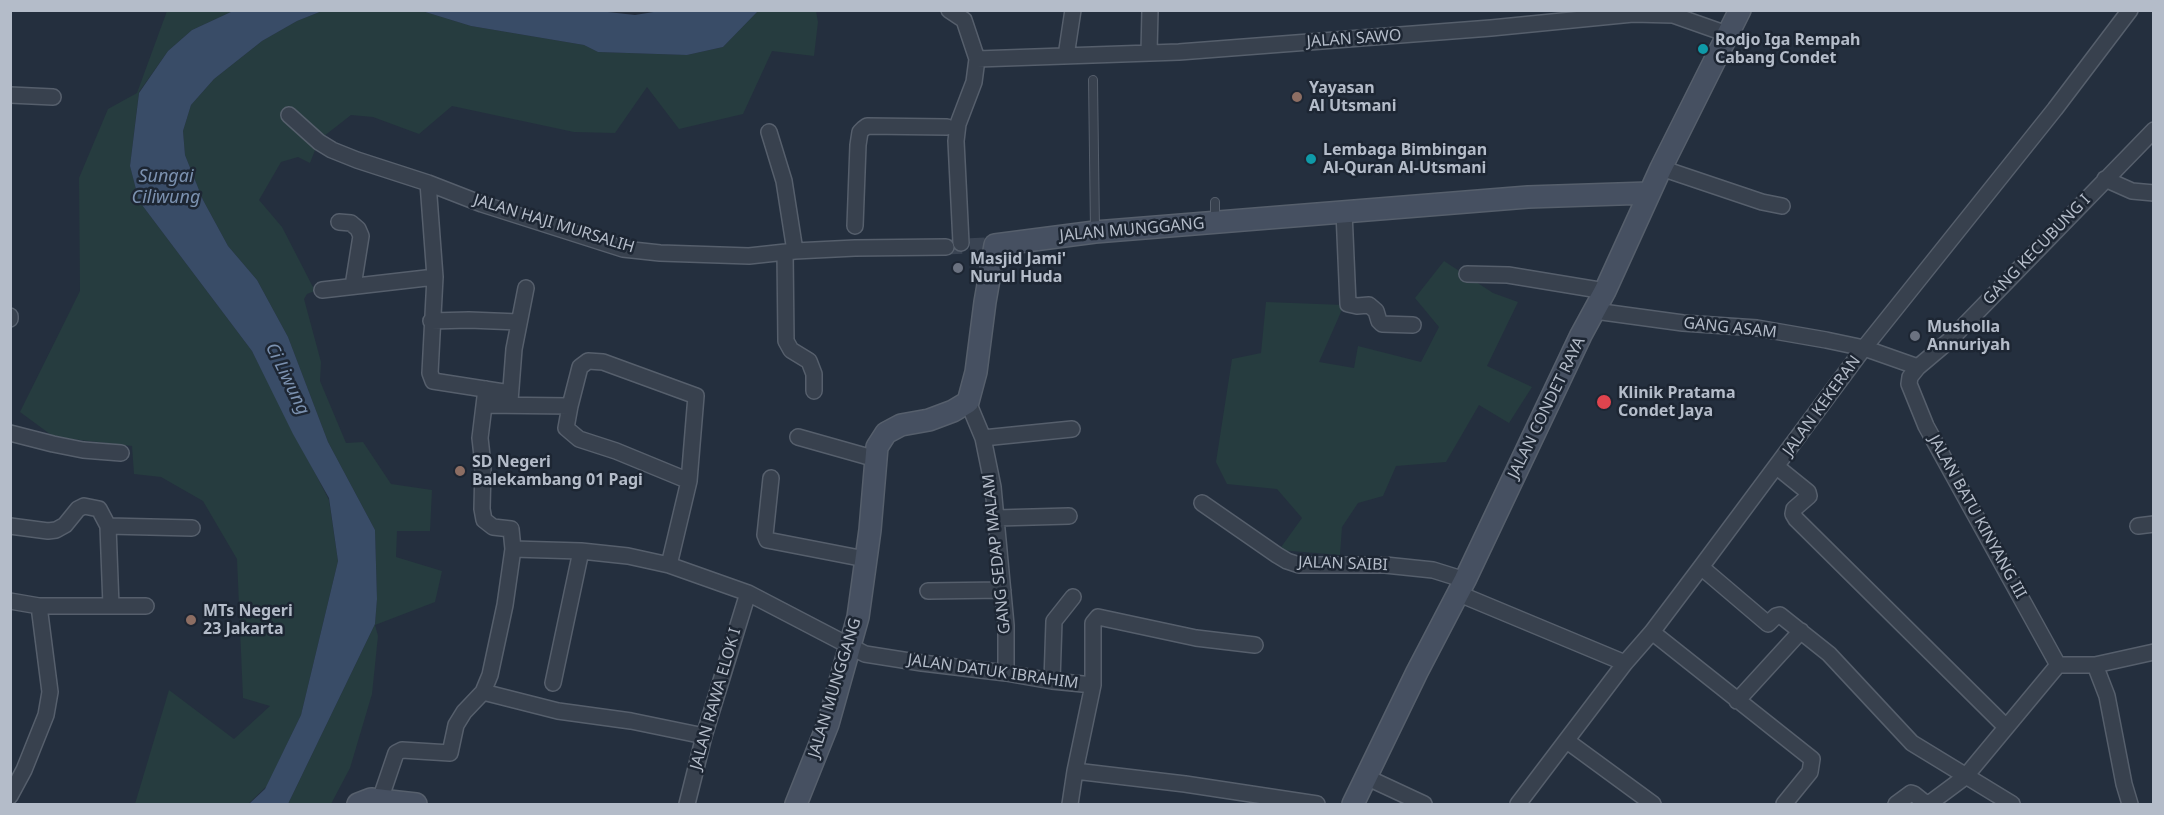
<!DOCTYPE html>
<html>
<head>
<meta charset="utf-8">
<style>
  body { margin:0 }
  #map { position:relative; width:2164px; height:815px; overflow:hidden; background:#242f3e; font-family:"Noto Sans",sans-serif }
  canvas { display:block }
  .frame { position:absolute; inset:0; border:12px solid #b4bcc9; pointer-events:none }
</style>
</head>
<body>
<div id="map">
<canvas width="2164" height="815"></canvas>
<div class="frame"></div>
</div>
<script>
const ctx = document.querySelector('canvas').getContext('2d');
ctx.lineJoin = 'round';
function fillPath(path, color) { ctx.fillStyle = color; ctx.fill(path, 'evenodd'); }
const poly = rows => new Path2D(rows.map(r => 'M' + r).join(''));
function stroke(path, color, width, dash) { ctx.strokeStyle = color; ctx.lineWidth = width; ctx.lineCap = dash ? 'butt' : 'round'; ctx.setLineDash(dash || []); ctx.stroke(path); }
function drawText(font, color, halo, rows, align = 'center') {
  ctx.font = font + ' "Noto Sans",sans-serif'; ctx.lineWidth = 5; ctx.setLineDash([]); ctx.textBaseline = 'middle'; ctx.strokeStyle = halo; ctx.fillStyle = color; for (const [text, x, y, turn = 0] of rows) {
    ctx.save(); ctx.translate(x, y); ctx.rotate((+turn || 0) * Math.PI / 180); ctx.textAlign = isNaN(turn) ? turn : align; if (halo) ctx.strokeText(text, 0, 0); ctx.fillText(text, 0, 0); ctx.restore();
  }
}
fillPath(poly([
  [167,11,233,11,192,30,168,51,139,92,130,166,139,201,252,351,329,500,338,561,301,715,267,786,248,804,135,804,169,690,234,739,270,706,243,698,237,559,203,501,161,477,134,474,132,446,54,437,20,412,80,291,79,178,108,109,137,93],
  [322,11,422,11,471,26,584,45,598,52,687,55,723,47,758,11,816,11,818,22,814,56,772,51,743,114,679,129,647,87,615,133,574,132,452,106,419,134,373,117,351,115,319,140,310,163,298,157,281,162,259,200,282,227,315,291,307,294,304,299,321,362,320,381,346,443,363,442,391,484,432,490,430,531,397,531,396,557,442,571,435,602,375,625,378,636,372,694,350,768,331,804,288,804,375,624,377,599,375,530,328,442,288,337,257,280,228,246,203,200,185,155,183,131,191,105,214,79,262,41,297,21],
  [1444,261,1493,293,1518,302,1487,366,1532,387,1509,423,1479,405,1446,462,1396,466,1383,496,1358,503,1342,527,1340,555,1279,550,1302,518,1277,489,1227,484,1216,462,1232,359,1261,353,1266,302,1344,305,1319,362,1354,368,1358,346,1421,362,1439,327,1415,298]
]), '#263c3f');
fillPath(poly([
  [233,11,322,11,297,21,262,41,214,79,191,105,183,131,185,155,203,200,228,246,257,280,288,337,328,442,375,530,377,599,375,624,288,804,249,804,265,789,301,715,338,561,329,498,293,434,252,351,139,201,130,166,139,93,168,51,192,30],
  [599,11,635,15,666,10,758,11,723,47,687,55,598,52,584,45,471,26,422,11]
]), '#394c67');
stroke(poly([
  [947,247,986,245]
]), '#3a4453', 15, [15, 8]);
const lane = poly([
  [1093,80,1095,230],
  [1215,202,1215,221]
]);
const street = poly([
  [949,10,964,20,977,59,974,82,958,124,956,141,961,243],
  [1149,53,1150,10],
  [1066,56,1073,10],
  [977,59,1179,52,1491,28,1633,14,1673,15,1727,34],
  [10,95,53,97],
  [289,115,319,142,332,150,357,160,428,183,482,204,623,249,660,253,749,256,795,251,855,248,946,247],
  [769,132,784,181,795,251],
  [1661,168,1762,202,1782,206],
  [2105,179,2132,191,2154,193],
  [1344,212,1348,304,1357,306,1369,305,1376,311,1379,321,1382,324,1413,325],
  [339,222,351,223,358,229,361,236,353,286],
  [855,226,858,145,860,132,863,129,867,126,947,127],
  [785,252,786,341,791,350,809,361,814,374,814,391],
  [1467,274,1508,275,1605,291],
  [435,277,430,373,433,381,510,393],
  [322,290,435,277,428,183],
  [1595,311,1683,323,1757,328,1826,340,1864,348,1918,367],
  [10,316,10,319],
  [431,321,469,320,519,322],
  [510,401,514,349,526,288],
  [968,402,983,438,993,487,1006,625,1006,673],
  [484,405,570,406,566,428,579,439,616,451,689,481,669,565],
  [570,406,580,367,588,361,603,362,696,396,689,481],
  [10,433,53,444,83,450,121,453],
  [798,437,876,459],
  [983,438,1072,429],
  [1777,467,1808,492,1809,496,1794,509,1793,514,1796,519,2006,727],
  [771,478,765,535,767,540,865,559],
  [1202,503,1277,555,1287,561,1299,565,1385,565,1433,570,1465,580],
  [997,518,1069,516],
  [10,526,48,531,56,530,65,525,78,509,84,506,99,509,108,526,111,606],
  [108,526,192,528],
  [2138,526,2154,524],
  [513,549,581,551,628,556,669,565,748,593,865,654,922,663,1006,673,1052,681,1093,685,1075,771,1185,784,1317,804],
  [1701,567,1768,624,1776,616,1780,615,1829,654,1912,743,2012,804],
  [928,591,1003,590],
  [1457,593,1625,663],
  [10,601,39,606,146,606],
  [1652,632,1812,759,1810,772,1784,804],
  [2095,665,2154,652],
  [1052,681,1054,621,1073,597],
  [553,683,581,551],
  [1093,685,1093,623,1098,617,1196,638,1255,645],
  [483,692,558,711,631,721,704,736],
  [1737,701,1801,631],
  [1567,741,1653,804],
  [1366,777,1424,804],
  [10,796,24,770,46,715,50,692,39,606],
  [380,800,396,753,402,750,450,753,456,725,464,712,483,692,490,675,505,605,513,549,511,529,493,527,484,520,482,509,483,465,480,438,486,389],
  [687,804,704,736,748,593],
  [1070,804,1075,771],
  [1518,804,1625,663,1652,632,1701,567,1864,348,2055,109,2130,10],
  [1896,804,1911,793,1914,794,1924,802,1930,803,1965,777,2058,665],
  [2130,804,2124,784,2107,696,2095,665,2058,665,1926,426,1909,384,1910,377,1918,367,1950,340,2154,130]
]);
const secondary = poly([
  [358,804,371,799,416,804],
  [796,804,828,724,858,617,870,530,877,447,886,433,901,425,929,420,953,411,968,402,976,372,985,302,995,245,1095,232,1528,197,1649,193],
  [1353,804,1417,672,1465,580,1581,335,1605,291,1661,168,1740,10]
]);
stroke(lane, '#565f6c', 10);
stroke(street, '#565f6c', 18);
stroke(secondary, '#565f6c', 24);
stroke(lane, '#38414e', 8);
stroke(street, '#38414e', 15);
stroke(secondary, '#465061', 21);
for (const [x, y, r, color] of [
  [1703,49,6,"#0f9aa8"],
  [1297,97,6,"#8d6e63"],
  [1311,159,6,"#0f9aa8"],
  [958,268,6,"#6b7280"],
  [1915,336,6,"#6b7280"],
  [1604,402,8,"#e0444e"],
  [460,471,6,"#8d6e63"],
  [191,620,6,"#8d6e63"]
]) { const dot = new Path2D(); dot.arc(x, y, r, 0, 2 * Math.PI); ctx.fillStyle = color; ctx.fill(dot); stroke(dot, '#1d2633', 2); }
drawText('16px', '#b4bcc9', '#1d2633', [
  ["JALAN SAWO",1354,39,-4],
  ["JALAN HAJI MURSALIH",554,224,17],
  ["JALAN MUNGGANG",1132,230,-5],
  ["GANG KECUBUNG I",2037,250,-46],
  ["GANG ASAM",1730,328,6],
  ["JALAN KEKERAN",1822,406,-54],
  ["JALAN CONDET RAYA",1547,408,-64],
  ["JALAN BATU KINYANG III",1977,517,61],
  ["GANG SEDAP MALAM",997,554,-96],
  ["JALAN SAIBI",1343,564,2],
  ["JALAN DATUK IBRAHIM",993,672,8],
  ["JALAN MUNGGANG",835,688,-73],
  ["JALAN RAWA ELOK I",716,699,-74]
]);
drawText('bold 16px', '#b4bcc9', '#1d2633', [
  ["Rodjo Iga Rempah",1715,40],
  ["Cabang Condet",1715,58],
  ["Yayasan",1309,88],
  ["Al Utsmani",1309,106],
  ["Lembaga Bimbingan",1323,150],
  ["Al-Quran Al-Utsmani",1323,168],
  ["Masjid Jami'",970,259],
  ["Nurul Huda",970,277],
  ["Musholla",1927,327],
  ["Annuriyah",1927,345],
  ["Klinik Pratama",1618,393],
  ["Condet Jaya",1618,411],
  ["SD Negeri",472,462],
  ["Balekambang 01 Pagi",472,480],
  ["MTs Negeri",203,611],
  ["23 Jakarta",203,629]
], 'left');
drawText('italic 18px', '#7c92b1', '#1d2633', [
  ["Sungai",166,177],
  ["Ciliwung",166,198],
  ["Ci Liwung",287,379,64]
]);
</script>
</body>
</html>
